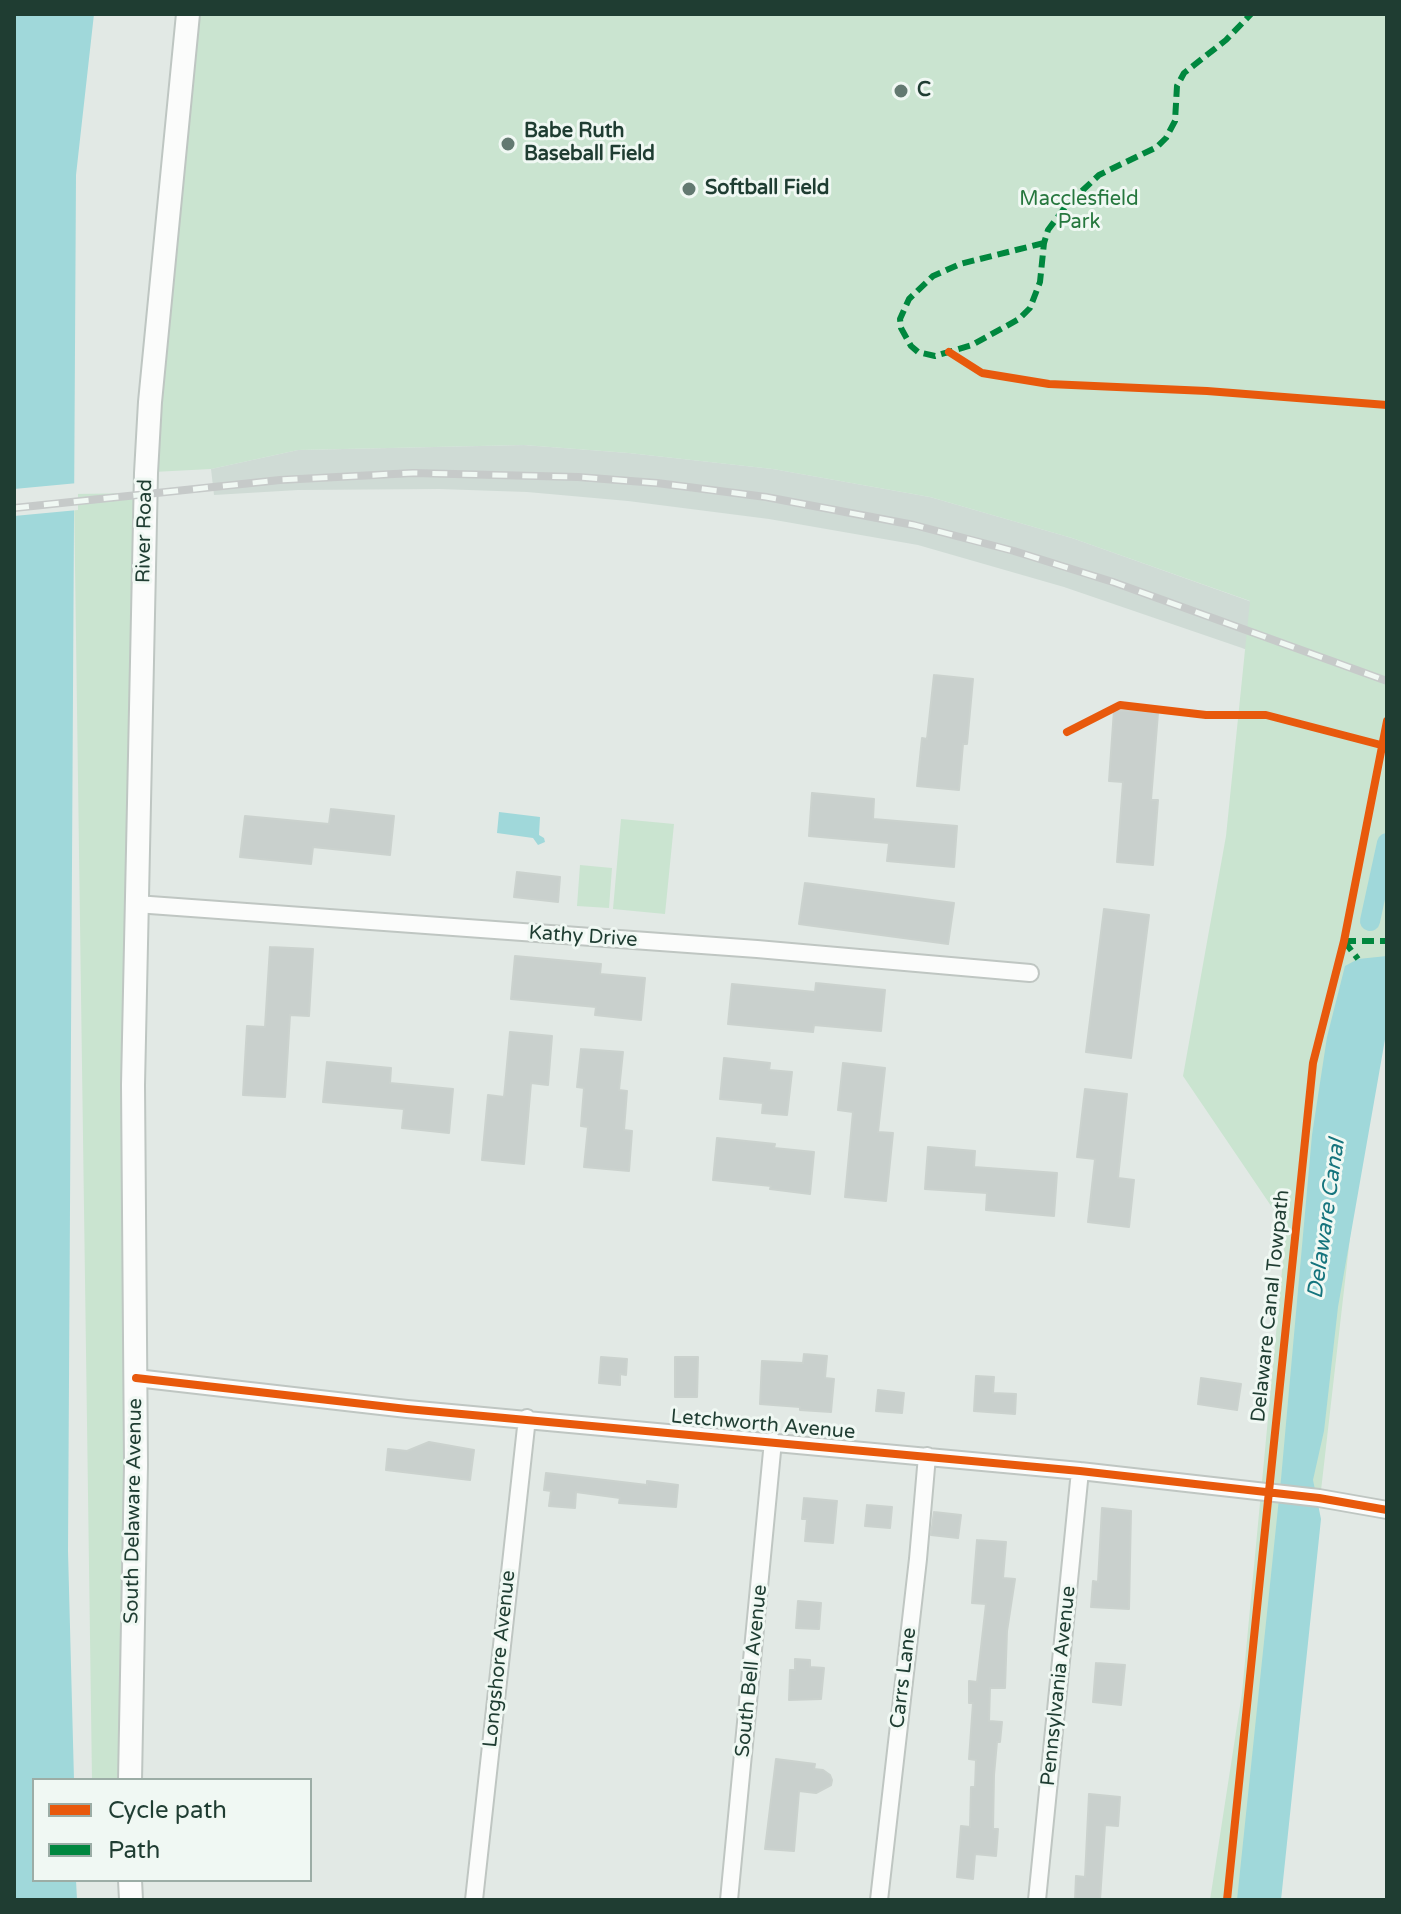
<!DOCTYPE html>
<html>
<head>
<meta charset="utf-8">
<style>
  body { margin:0 }
  #map { position:relative; width:1401px; height:1914px; overflow:hidden; background:#e2e9e5; font-family:"Varela Round",sans-serif }
  canvas { display:block }
  .frame { position:absolute; inset:0; border:16px solid #1f3d32; pointer-events:none }
  .legend { position:absolute; left:32px; top:1778px; width:280px; height:104px; box-sizing:border-box; background:#f0f8f3; border:2px solid #9cada6; margin:0; padding:10px 14px; list-style:none; font-size:24px; color:#1f3d32 }
  .legend li { display:flex; align-items:center; gap:16px; height:40px }
  .legend b { width:40px; border:2px solid #9cada6 }
</style>
</head>
<body>
<div id="map">
<canvas width="1401" height="1914"></canvas>
<div class="frame"></div>
<ul class="legend">
<li><b style="height:10px;background:#e8590c"></b>Cycle path</li>
<li><b style="height:10px;background:#00873e"></b>Path</li>
</ul>
</div>
<script>
const ctx = document.querySelector('canvas').getContext('2d');
ctx.lineJoin = 'round';
function fillPath(path, color) { ctx.fillStyle = color; ctx.fill(path, 'evenodd'); }
const poly = rows => new Path2D(rows.map(r => 'M' + r).join(''));
function stroke(path, color, width, dash) { ctx.strokeStyle = color; ctx.lineWidth = width; ctx.lineCap = dash ? 'butt' : 'round'; ctx.setLineDash(dash || []); ctx.stroke(path); }
function drawText(font, color, halo, rows, align = 'center') {
  ctx.font = font + ' "Varela Round",sans-serif'; ctx.lineWidth = 6; ctx.setLineDash([]); ctx.textBaseline = 'middle'; ctx.strokeStyle = halo; ctx.fillStyle = color; for (const [text, x, y, turn = 0] of rows) {
    ctx.save(); ctx.translate(x, y); ctx.rotate((+turn || 0) * Math.PI / 180); ctx.textAlign = isNaN(turn) ? turn : align; if (halo) ctx.strokeText(text, 0, 0); ctx.fillText(text, 0, 0); ctx.restore();
  }
}
fillPath(poly([
  [524,445,629,453,773,469,930,497,1072,538,1387,650,1368,699,1242,648,1064,587,918,545,769,519,628,501,527,492,439,489,298,490,214,495,211,469,298,450]
]), '#cfdbd5');
fillPath(poly([
  [195,14,1387,14,1387,952,1358,1168,1274,1900,1210,1900,1242,1693,1286,1228,1183,1076,1226,836,1250,601,1072,538,930,497,773,469,629,453,524,445,298,450,211,469,153,472],
  [146,493,131,1780,92,1780,74,494],
  [621,819,674,824,665,914,613,909],
  [580,865,612,868,609,908,577,906]
]), '#cae4d0');
fillPath(poly([
  [14,14,94,14,76,175,68,1551,74,1780,34,1780,34,1880,76,1880,77,1900,14,1900],
  [499,812,540,817,539,835,544,838,545,842,538,845,533,838,497,833],
  [1387,956,1387,1028,1338,1307,1324,1431,1313,1480,1321,1519,1281,1900,1237,1900,1281,1479,1312,1135,1327,1037,1345,966,1358,959]
]), '#a0d8da');
fillPath(poly([
  [78,483,78,510,14,516,14,489]
]), '#e2e9e5');
stroke(poly([
  [1370,921,1387,843]
]), '#a0d8da', 20);
const building = poly([
  [934,675,973,679,967,744,963,744,959,790,917,786,922,738,927,739,934,675],
  [1114,710,1158,713,1151,800,1158,800,1153,865,1117,862,1123,782,1109,781,1114,710],
  [812,793,874,799,873,819,957,826,954,867,887,861,889,843,809,836,812,793],
  [331,809,394,816,390,855,313,847,311,864,240,857,245,816,329,824,331,809],
  [517,872,560,877,558,902,514,897,517,872],
  [805,883,954,903,948,944,799,924,805,883],
  [1104,909,1149,915,1131,1058,1086,1052,1104,909],
  [270,947,313,949,309,1016,290,1015,285,1097,243,1095,247,1026,265,1027,270,947],
  [515,956,601,964,600,974,645,978,641,1020,595,1015,596,1007,511,999,515,956],
  [816,983,885,990,881,1031,814,1025,813,1032,728,1024,732,984,815,992,816,983],
  [510,1032,552,1036,548,1085,531,1083,524,1164,482,1160,488,1095,504,1097,510,1032],
  [581,1049,623,1052,619,1090,627,1091,624,1130,632,1131,629,1171,584,1167,588,1127,581,1126,584,1088,577,1087,581,1049],
  [724,1058,770,1063,769,1070,792,1072,787,1115,762,1113,763,1103,720,1099,724,1058],
  [327,1062,391,1068,390,1083,453,1089,449,1133,402,1128,404,1109,323,1102,327,1062],
  [843,1063,885,1068,878,1132,893,1133,886,1201,845,1197,853,1112,838,1110,843,1063],
  [1085,1089,1127,1094,1118,1178,1134,1180,1129,1227,1088,1222,1095,1159,1077,1157,1085,1089],
  [717,1138,775,1144,774,1148,814,1152,810,1194,770,1189,771,1186,713,1180,717,1138],
  [928,1147,975,1151,974,1167,1057,1173,1054,1216,986,1210,987,1193,925,1189,928,1147],
  [804,1354,827,1356,825,1378,834,1379,831,1412,800,1410,800,1407,760,1404,762,1361,803,1363,804,1354],
  [601,1357,627,1359,626,1375,620,1374,620,1385,599,1383,601,1357],
  [675,1357,698,1357,697,1397,675,1397,675,1357],
  [976,1376,994,1377,993,1393,1016,1394,1015,1414,974,1411,976,1376],
  [1201,1378,1241,1384,1237,1410,1198,1404,1201,1378],
  [878,1390,904,1393,902,1413,876,1411,878,1390],
  [429,1442,474,1450,470,1480,386,1470,388,1449,407,1451,429,1442],
  [546,1473,647,1485,647,1481,678,1485,676,1507,619,1503,620,1498,576,1492,575,1508,549,1506,551,1491,544,1490,546,1473],
  [804,1498,837,1501,833,1543,805,1541,807,1519,802,1519,804,1498],
  [867,1505,892,1507,890,1528,865,1526,867,1505],
  [1102,1508,1131,1511,1129,1609,1091,1607,1093,1581,1098,1582,1102,1508],
  [934,1512,961,1515,958,1538,931,1535,934,1512],
  [977,1540,1006,1542,1003,1578,1015,1579,1007,1631,1005,1688,990,1688,989,1721,1002,1722,1000,1742,997,1742,994,1775,993,1829,998,1829,996,1856,975,1854,973,1879,957,1877,961,1826,970,1827,971,1787,975,1787,976,1760,969,1759,973,1703,969,1703,969,1681,977,1682,986,1604,972,1603,977,1540],
  [798,1601,821,1603,819,1629,796,1628,798,1601],
  [795,1659,810,1660,810,1667,824,1668,821,1699,789,1700,790,1670,795,1670,795,1659],
  [1096,1663,1125,1665,1121,1705,1093,1702,1096,1663],
  [776,1759,815,1764,814,1769,823,1770,830,1775,832,1780,831,1785,816,1793,799,1791,794,1851,765,1849,776,1759],
  [1089,1794,1120,1797,1118,1826,1105,1825,1100,1900,1075,1900,1076,1876,1085,1877,1089,1794]
]);
fillPath(building, '#c9d0cd');
stroke(building, '#cbd2ce', 2);
const minor = poly([
  [136,904,757,949,1030,973],
  [136,1378,407,1409,1080,1471,1319,1498,1387,1510],
  [474,1900,527,1418],
  [729,1900,773,1441],
  [879,1900,918,1559,927,1456],
  [1037,1900,1080,1471]
]);
const secondary = poly([
  [130,1780,136,1465,133,1085,146,473,150,402,188,14],
  [130,1880,131,1900]
]);
stroke(minor, '#bfc6c2', 20);
stroke(secondary, '#bec6c2', 26);
stroke(minor, '#fbfcfb', 16);
stroke(secondary, '#fbfcfb', 22);
const rail = poly([
  [14,508,280,480,413,473,578,477,657,483,766,497,914,525,1014,551,1113,582,1387,681]
]);
stroke(rail, '#c6cac9', 8);
stroke(rail, '#f0f8f3', 5, [15]);
stroke(poly([
  [1044,243,960,264,933,276,909,299,900,319,901,328,911,346,918,352,935,356,972,345,1019,319,1030,308,1040,282,1044,243,1048,230,1066,206,1099,175,1157,147,1166,138,1175,121,1177,86,1184,73,1226,40,1251,14],
  [1344,941,1387,941],
  [1344,941,1358,959]
]), '#00873e', 6, [12, 6]);
stroke(poly([
  [949,352,982,373,1049,384,1207,391,1387,405],
  [1067,732,1120,705,1206,715,1266,715,1381,745],
  [136,1378,407,1409,1080,1471,1319,1498,1387,1510],
  [1227,1900,1313,1063,1344,941,1387,721]
]), '#e8590c', 8);
for (const [x, y, r, color] of [
  [901,91,8,"#637971"],
  [508,144,8,"#637971"],
  [689,189,8,"#637971"]
]) { const dot = new Path2D(); dot.arc(x, y, r, 0, 2 * Math.PI); ctx.fillStyle = color; ctx.fill(dot); stroke(dot, '#f0f8f3', 3); }
drawText('bold 20px', '#1f3d32', '#f0f8f3', [
  ["C",917,91],
  ["Babe Ruth",524,132],
  ["Baseball Field",524,155],
  ["Softball Field",705,189]
], 'left');
drawText('20px', '#26773e', '#f0f8f3', [
  ["Macclesfield",1079,200],
  ["Park",1079,223]
]);
drawText('20px', '#1f3d32', '#f0f8f3', [
  ["River Road",145,531,-89],
  ["Kathy Drive",583,937,4],
  ["Delaware Canal Towpath",1271,1306,-84],
  ["Letchworth Avenue",763,1425,5],
  ["South Delaware Avenue",134,1511,-89],
  ["Longshore Avenue",500,1659,-84],
  ["South Bell Avenue",752,1671,-84],
  ["Carrs Lane",904,1678,-83],
  ["Pennsylvania Avenue",1059,1686,-84]
]);
drawText('italic 22px', '#15747d', '#f0f8f3', [
  ["Delaware Canal",1327,1219,-82]
]);
</script>
</body>
</html>
